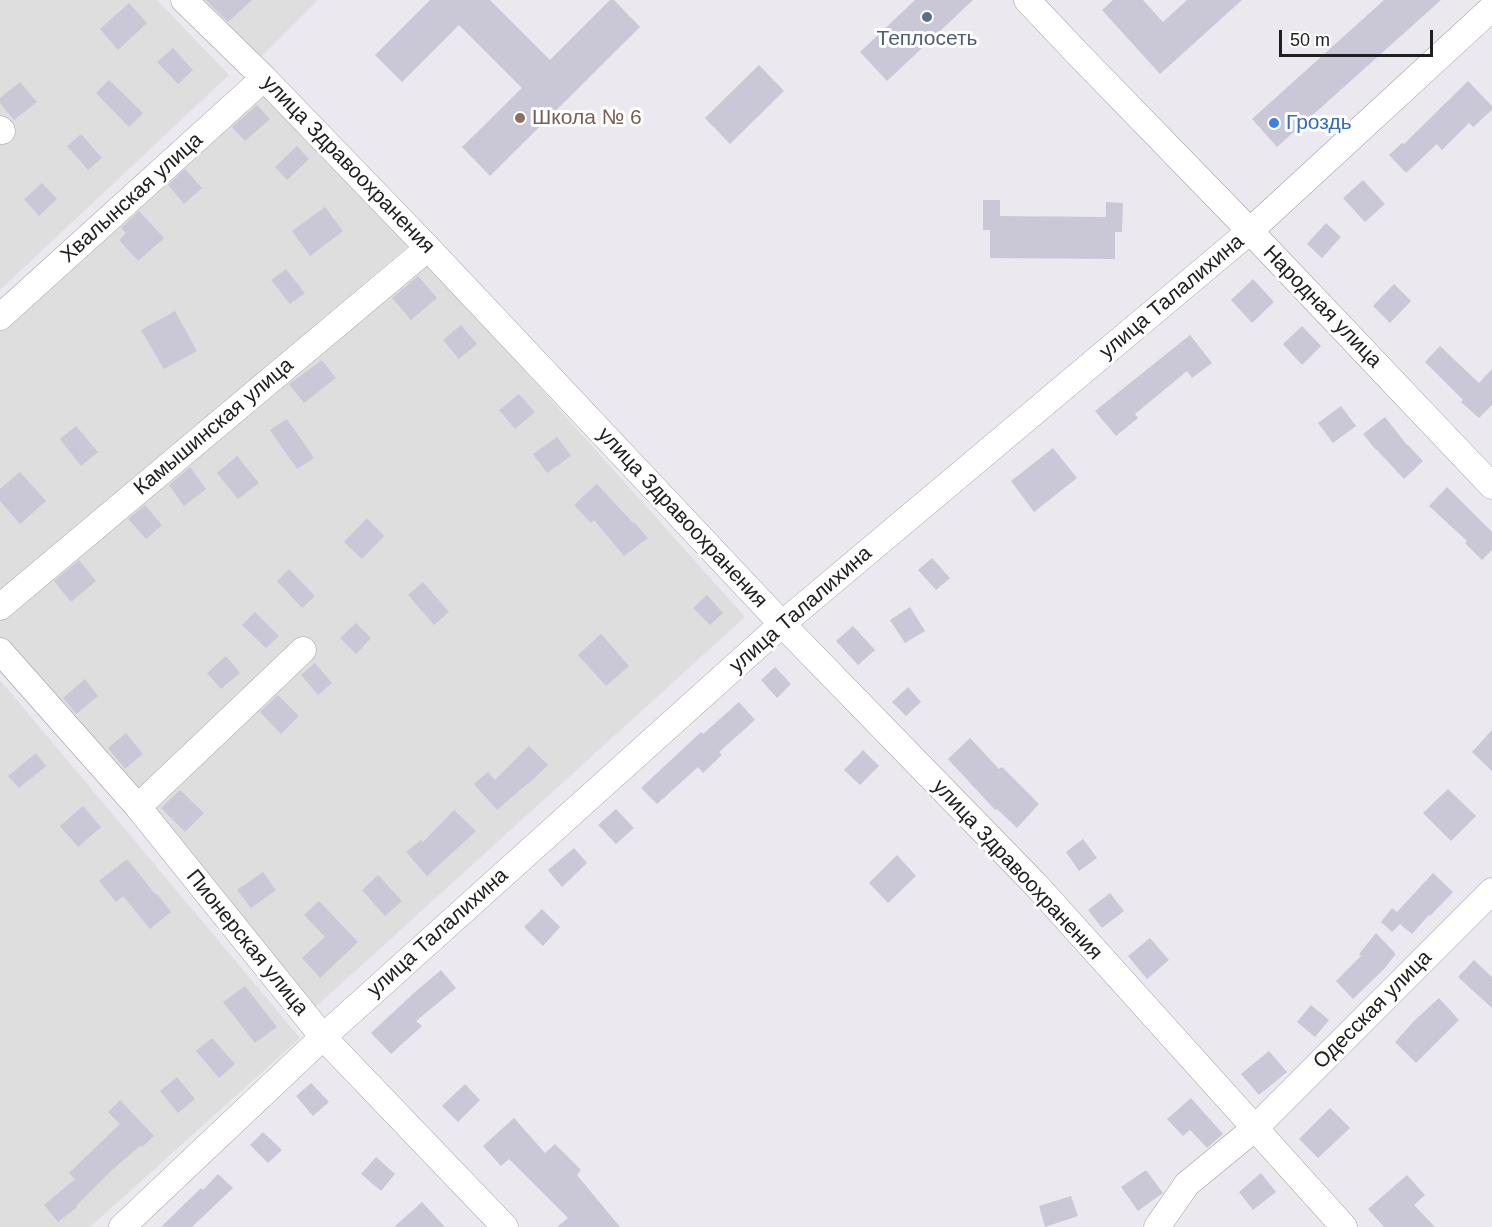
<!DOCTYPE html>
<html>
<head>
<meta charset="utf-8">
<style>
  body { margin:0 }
  #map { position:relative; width:1492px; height:1227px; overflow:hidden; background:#ebe8f0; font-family:Arial,sans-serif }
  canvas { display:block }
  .scale { position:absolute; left:1279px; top:30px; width:154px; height:27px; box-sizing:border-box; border:3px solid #202020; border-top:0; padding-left:8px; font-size:18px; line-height:21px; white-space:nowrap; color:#202020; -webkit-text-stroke:4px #fff; paint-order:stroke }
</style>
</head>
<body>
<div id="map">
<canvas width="1492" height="1227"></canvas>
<div class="scale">50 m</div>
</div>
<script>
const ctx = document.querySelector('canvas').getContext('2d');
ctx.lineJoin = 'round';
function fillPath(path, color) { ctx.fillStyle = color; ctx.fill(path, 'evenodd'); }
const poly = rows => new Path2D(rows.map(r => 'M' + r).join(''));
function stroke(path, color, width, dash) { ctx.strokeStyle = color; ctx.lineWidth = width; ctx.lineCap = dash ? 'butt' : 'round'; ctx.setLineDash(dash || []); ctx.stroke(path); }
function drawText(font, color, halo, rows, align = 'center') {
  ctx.font = font + ' Arial,sans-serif'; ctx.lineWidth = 6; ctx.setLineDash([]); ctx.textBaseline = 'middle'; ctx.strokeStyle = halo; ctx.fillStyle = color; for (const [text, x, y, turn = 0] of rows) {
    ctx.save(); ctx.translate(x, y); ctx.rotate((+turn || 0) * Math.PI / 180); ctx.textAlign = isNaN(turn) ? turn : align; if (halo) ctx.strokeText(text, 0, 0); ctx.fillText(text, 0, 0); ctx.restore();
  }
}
fillPath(poly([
  [0,0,157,0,229,75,0,290],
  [187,0,318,0,254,64],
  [258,88,409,245,0,595,0,316],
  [425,259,745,617,309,1013,0,646,0,607],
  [0,680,300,1038,90,1227,0,1227]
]), '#dedede');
fillPath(poly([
  [206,0,252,0,228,22],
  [430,0,490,0,550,60,610,0,614,0,640,27,490,176,462,147,522,88,459,25,402,82,375,55],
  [915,0,973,0,887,81,860,52],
  [1113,0,1143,0,1163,22,1187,0,1242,0,1160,74,1102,10],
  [1384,0,1441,0,1277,147,1252,119],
  [129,3,147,23,118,50,100,29],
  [173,48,193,70,178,84,157,62],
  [759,65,784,91,730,144,705,118],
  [109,80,143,113,129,127,96,93],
  [1468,81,1492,106,1492,110,1473,127,1469,123,1442,150,1437,144,1406,173,1389,155,1402,143,1404,144],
  [20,82,37,102,14,120,0,103,0,98],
  [257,105,270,119,245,141,232,127],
  [81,134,102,158,88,170,67,146],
  [297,146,309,159,287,180,275,167],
  [185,169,202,188,184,204,168,185],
  [1363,180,1385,204,1365,222,1343,198],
  [42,183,57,199,39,216,24,199],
  [983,200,1000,200,1000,216,1106,217,1106,202,1123,203,1122,232,1115,232,1115,259,990,258,990,230,983,230],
  [325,207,343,231,310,256,292,231],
  [139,211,164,238,138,261,119,240,126,233,121,228],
  [1326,223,1341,237,1322,258,1307,244],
  [286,269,305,293,290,304,271,280],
  [418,276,437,298,411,320,392,298],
  [1253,279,1274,302,1252,323,1231,300],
  [1394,284,1411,301,1390,323,1373,306],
  [175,311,197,351,164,369,141,330],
  [461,325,477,344,459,359,443,340],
  [1302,326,1321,346,1302,365,1283,344],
  [1190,335,1212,363,1192,378,1187,371,1135,414,1138,418,1116,436,1095,411],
  [1440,346,1479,383,1492,369,1492,405,1479,418,1461,402,1463,400,1425,362],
  [322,360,336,378,304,403,289,384],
  [519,394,535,412,515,429,499,410],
  [1341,406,1356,426,1333,443,1318,423],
  [1385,417,1407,445,1408,445,1423,461,1404,479,1377,450,1376,450,1363,434],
  [287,419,314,458,297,469,270,430],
  [76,426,98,452,81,466,60,439],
  [557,437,571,456,547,473,533,454],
  [1053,448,1077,478,1034,512,1011,481],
  [237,456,259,483,238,499,217,473],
  [190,467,206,489,184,506,169,485],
  [20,472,46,501,20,524,0,501,0,489],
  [597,484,633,523,634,522,648,538,624,556,594,520,591,523,574,505],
  [1447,487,1492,532,1492,550,1482,560,1465,543,1467,541,1429,506],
  [145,505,162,525,146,539,128,519],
  [367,518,384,536,362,559,344,542],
  [932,558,950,578,936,590,918,570],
  [79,560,96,581,71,602,54,581],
  [289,569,315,596,302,608,277,581],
  [423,582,449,612,434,625,408,595],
  [707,595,723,613,710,625,693,608],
  [910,607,925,631,905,643,890,620],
  [255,612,279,636,266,648,242,625],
  [356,623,371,638,356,654,340,638],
  [853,626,875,650,858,665,836,641],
  [601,634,629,666,606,686,578,655],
  [226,656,240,673,221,689,207,673],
  [315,663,332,683,318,695,301,675],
  [775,667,791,684,777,698,761,680],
  [85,679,98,696,76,714,63,698],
  [908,687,921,702,906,716,892,702],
  [278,695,299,716,281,734,260,712],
  [739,702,755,720,719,752,722,755,703,773,698,767,657,804,641,788,701,732,703,734],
  [1492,730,1492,771,1472,752],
  [126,733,143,754,125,769,108,748],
  [970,738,999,769,1002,767,1039,804,1017,828,997,809,995,810,948,759],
  [529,746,548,765,528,784,527,784,497,810,474,784,488,772,495,780],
  [863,750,879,766,860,785,844,770],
  [36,753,46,766,19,788,8,776],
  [1448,789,1476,816,1451,841,1423,813],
  [180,790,204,813,185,832,161,808],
  [83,806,101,827,78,847,60,826],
  [616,809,634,828,616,844,598,825],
  [454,810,476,831,427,876,406,852,421,840,423,842],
  [1083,839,1097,858,1079,871,1066,852],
  [574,848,587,863,562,887,548,870],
  [897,855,916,876,888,903,869,883],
  [127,859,156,895,157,894,171,912,150,929,123,896,116,902,99,881],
  [263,872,276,890,251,908,237,890],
  [1433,873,1453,892,1430,916,1429,915,1412,934,1400,924,1392,932,1381,922,1392,908,1397,912],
  [378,875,402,901,385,916,362,890],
  [1110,893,1124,911,1102,928,1088,910],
  [319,901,358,942,320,978,302,958,325,937,304,915],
  [542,909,560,927,543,946,524,927],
  [1376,933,1395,953,1395,955,1384,969,1353,999,1336,981,1361,956,1359,954],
  [1150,938,1169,960,1147,979,1128,956],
  [1474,960,1492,977,1492,1008,1458,977],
  [441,970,456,988,416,1021,422,1026,391,1054,371,1033,415,992],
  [245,986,277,1027,255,1043,223,1002],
  [1439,998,1459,1020,1416,1063,1395,1042,1415,1020],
  [1311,1005,1329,1020,1315,1037,1297,1022],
  [212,1038,235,1064,219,1078,196,1051],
  [1269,1051,1287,1072,1259,1095,1241,1074],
  [177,1077,195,1099,178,1113,160,1091],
  [311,1083,329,1102,313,1116,296,1096],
  [465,1084,480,1100,458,1122,442,1106],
  [1191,1098,1223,1134,1207,1148,1190,1130,1183,1136,1167,1119],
  [120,1100,154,1136,142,1147,140,1146,113,1169,76,1206,77,1207,58,1222,44,1205,75,1179,69,1173,120,1124,108,1112],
  [1330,1108,1350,1128,1318,1158,1299,1139],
  [514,1118,545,1153,555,1144,581,1170,577,1175,620,1227,557,1227,568,1218,509,1159,501,1166,483,1146],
  [263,1132,282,1150,268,1163,250,1145],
  [376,1157,395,1174,381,1191,361,1174],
  [1146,1170,1163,1193,1138,1211,1121,1187],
  [1261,1173,1276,1192,1253,1210,1239,1192],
  [218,1174,233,1188,192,1227,161,1227,201,1188,203,1190],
  [1407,1175,1425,1195,1414,1205,1435,1227,1384,1227,1368,1209],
  [1071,1196,1078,1216,1045,1227,1039,1206],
  [422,1202,445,1227,394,1227]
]), '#cac8d7');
const minor = poly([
  [184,0,264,78,428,248,782,624,1036,885,1344,1227],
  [1027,0,1079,55,1250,231,1492,486],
  [0,129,2,131],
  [0,317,264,78],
  [0,607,428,248],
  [0,651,138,807,323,1037,505,1227],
  [138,807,303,650],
  [122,1227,323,1037,782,624,1250,231,1492,8],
  [1157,1227,1187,1184,1254,1129,1492,891]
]);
stroke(minor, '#9d9d9d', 27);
stroke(minor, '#fff', 26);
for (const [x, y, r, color] of [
  [927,17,6,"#5c6f8a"],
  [520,118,6,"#8d6e63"],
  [1274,123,6,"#3f7fe0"]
]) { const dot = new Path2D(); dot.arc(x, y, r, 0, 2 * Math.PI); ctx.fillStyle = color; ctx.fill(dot); stroke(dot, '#fff', 2); }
drawText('21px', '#4e5e75', '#fff', [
  ["Теплосеть",927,39]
]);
drawText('21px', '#785e54', '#fff', [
  ["Школа № 6",532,118]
], 'left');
drawText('21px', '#366cbe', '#fff', [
  ["Гроздь",1286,123]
], 'left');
drawText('21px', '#202020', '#fff', [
  ["улица Здравоохранения",348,165,46],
  ["Хвалынская улица",132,198,-42],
  ["улица Талалихина",1172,297,-40],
  ["Народная улица",1322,307,46],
  ["Камышинская улица",214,427,-40],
  ["улица Здравоохранения",682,518,47],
  ["улица Талалихина",801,610,-41],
  ["улица Здравоохранения",1017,870,47],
  ["улица Талалихина",438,933,-42],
  ["Пионерская улица",247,943,51],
  ["Одесская улица",1373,1010,-45]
]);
</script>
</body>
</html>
